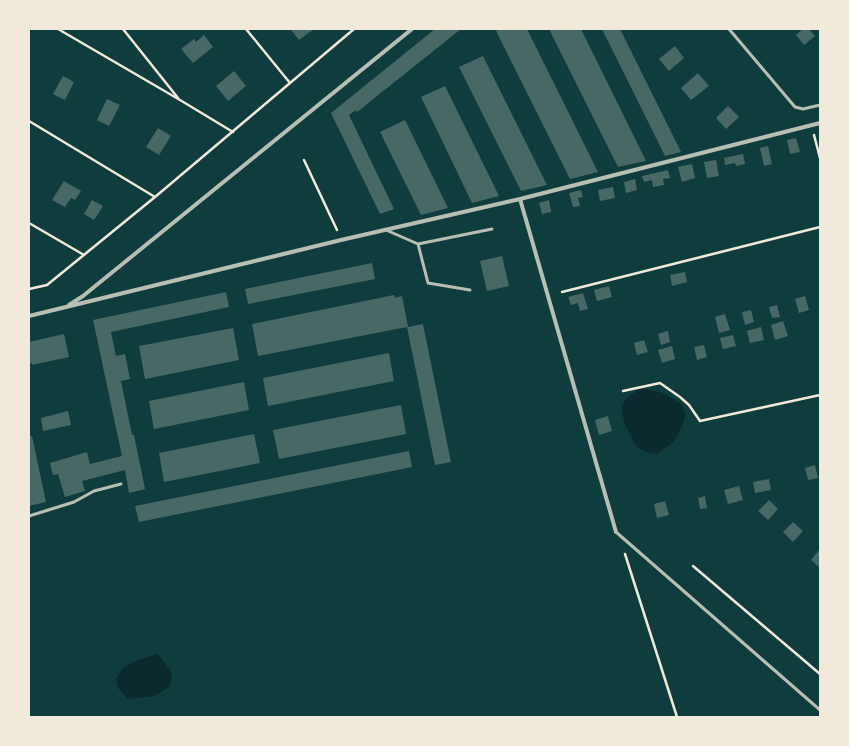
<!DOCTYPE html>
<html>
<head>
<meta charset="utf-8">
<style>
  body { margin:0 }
  #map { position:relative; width:849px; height:746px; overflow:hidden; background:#0f3d3e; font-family:Montserrat,sans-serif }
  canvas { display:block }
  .frame { position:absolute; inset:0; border:30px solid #f1e9da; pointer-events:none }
</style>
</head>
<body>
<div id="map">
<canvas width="849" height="746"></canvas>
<div class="frame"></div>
</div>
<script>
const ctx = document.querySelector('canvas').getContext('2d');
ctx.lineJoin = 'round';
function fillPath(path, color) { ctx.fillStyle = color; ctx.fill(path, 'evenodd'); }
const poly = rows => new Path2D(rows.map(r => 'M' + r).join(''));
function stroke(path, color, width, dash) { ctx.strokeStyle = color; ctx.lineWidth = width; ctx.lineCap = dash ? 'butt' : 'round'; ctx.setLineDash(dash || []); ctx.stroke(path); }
fillPath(poly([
  [639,389,651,390,663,393,682,405,686,414,682,427,673,442,657,454,650,453,643,451,636,446,626,427,623,417,621,407,627,398],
  [158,654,171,671,172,679,169,687,154,696,128,699,118,688,116,679,123,668,135,661]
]), '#0a2a2b');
fillPath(poly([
  [290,29,314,29,299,40],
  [435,29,461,29,357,112,356,110,349,115,394,209,380,214,331,113],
  [500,29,527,29,598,172,570,179,496,31],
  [549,29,581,29,646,161,618,167],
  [602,29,620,29,681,152,665,156],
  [803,29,809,29,815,36,804,45,796,35],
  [204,35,213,47,193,63,181,49,194,39,196,42],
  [675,46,684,58,669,71,659,59],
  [483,56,547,185,521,191,459,67],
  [234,71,246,86,228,101,216,86],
  [698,73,709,86,691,100,681,88],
  [63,76,74,82,65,100,53,94],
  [445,86,499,196,472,203,421,97],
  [107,99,120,105,109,126,97,120],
  [728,106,739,117,726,129,716,118],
  [405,120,448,208,421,215,380,132],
  [158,128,171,136,159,155,146,147],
  [796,138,800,152,790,154,787,140],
  [768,146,772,164,764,166,760,148],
  [743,154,745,164,736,166,735,163,725,165,724,158],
  [716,160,719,176,707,178,704,162],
  [692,164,695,178,682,182,678,167],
  [668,170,670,178,663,179,664,185,653,187,652,180,644,182,642,176],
  [635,179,637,190,626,193,624,182],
  [64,181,81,191,75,200,71,198,65,207,52,200],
  [613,187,615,198,600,201,598,190],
  [581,190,583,197,578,198,580,206,573,207,569,193],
  [92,200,103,206,94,220,84,214],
  [549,200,551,212,542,214,539,203],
  [502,256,509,286,487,291,480,261],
  [372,263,375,279,248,304,245,289],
  [685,272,687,282,672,286,670,275],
  [609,286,612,297,597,301,594,290],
  [226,292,229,307,111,332,116,356,125,354,130,379,121,381,132,435,134,435,145,489,129,493,125,470,82,481,85,491,65,497,58,474,53,475,50,463,87,452,90,464,122,456,93,320],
  [583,293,588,309,580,311,578,303,571,305,568,297],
  [394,295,395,298,402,296,408,327,423,324,451,462,435,465,407,327,258,356,252,324],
  [805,296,809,310,799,313,795,299],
  [777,305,780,317,772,318,769,307],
  [751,310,754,322,745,325,742,312],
  [725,314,730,330,719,333,715,317],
  [783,321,788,336,775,340,771,325],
  [761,327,764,340,750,343,747,331],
  [233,328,239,360,145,379,139,346],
  [668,331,670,342,661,345,658,334],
  [64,334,69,357,32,365,32,363,29,364,29,342],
  [733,335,736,346,723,349,720,338],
  [644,340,648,352,637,355,634,343],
  [704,345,707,357,697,360,694,347],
  [672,346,675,359,662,363,658,350],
  [389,353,394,381,268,406,263,378],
  [244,382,249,410,154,429,149,401],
  [401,405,406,434,279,459,273,430],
  [68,411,71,425,43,431,41,418],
  [608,416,612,431,599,435,595,420],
  [254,434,260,463,164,482,159,453],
  [32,436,46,502,29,506,29,437],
  [409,451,412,467,139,522,135,506],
  [815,465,818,478,808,480,805,468],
  [769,479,771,490,755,493,753,482],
  [739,486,743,500,728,504,724,490],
  [705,496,707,508,700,509,698,498],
  [769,500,778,509,768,520,758,511],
  [665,501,669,515,657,518,654,504],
  [793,522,803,531,793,542,783,532],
  [820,549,820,568,811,560]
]), '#486865');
stroke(poly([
  [58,29,180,100,233,132],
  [123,29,178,98],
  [246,29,290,83],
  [29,121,155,197],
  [814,135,820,158],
  [304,160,337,230],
  [29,223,84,255],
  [29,289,47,285,155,197,354,29],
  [562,292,820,227],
  [623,391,660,383,680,397,689,405,700,421,820,395],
  [625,554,677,717],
  [693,566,820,674]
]), '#f1e9da', 2.5);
stroke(poly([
  [729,29,795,107,803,109,820,105],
  [386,230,418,244,492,229],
  [418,244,428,283,470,290],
  [29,516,74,502,94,491,121,484],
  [616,532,820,710]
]), '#b8beb3', 3);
stroke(poly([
  [520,199,820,123],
  [69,305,83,296,412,29],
  [29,316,341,240,520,199,616,532]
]), '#b8beb3', 4);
</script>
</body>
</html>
